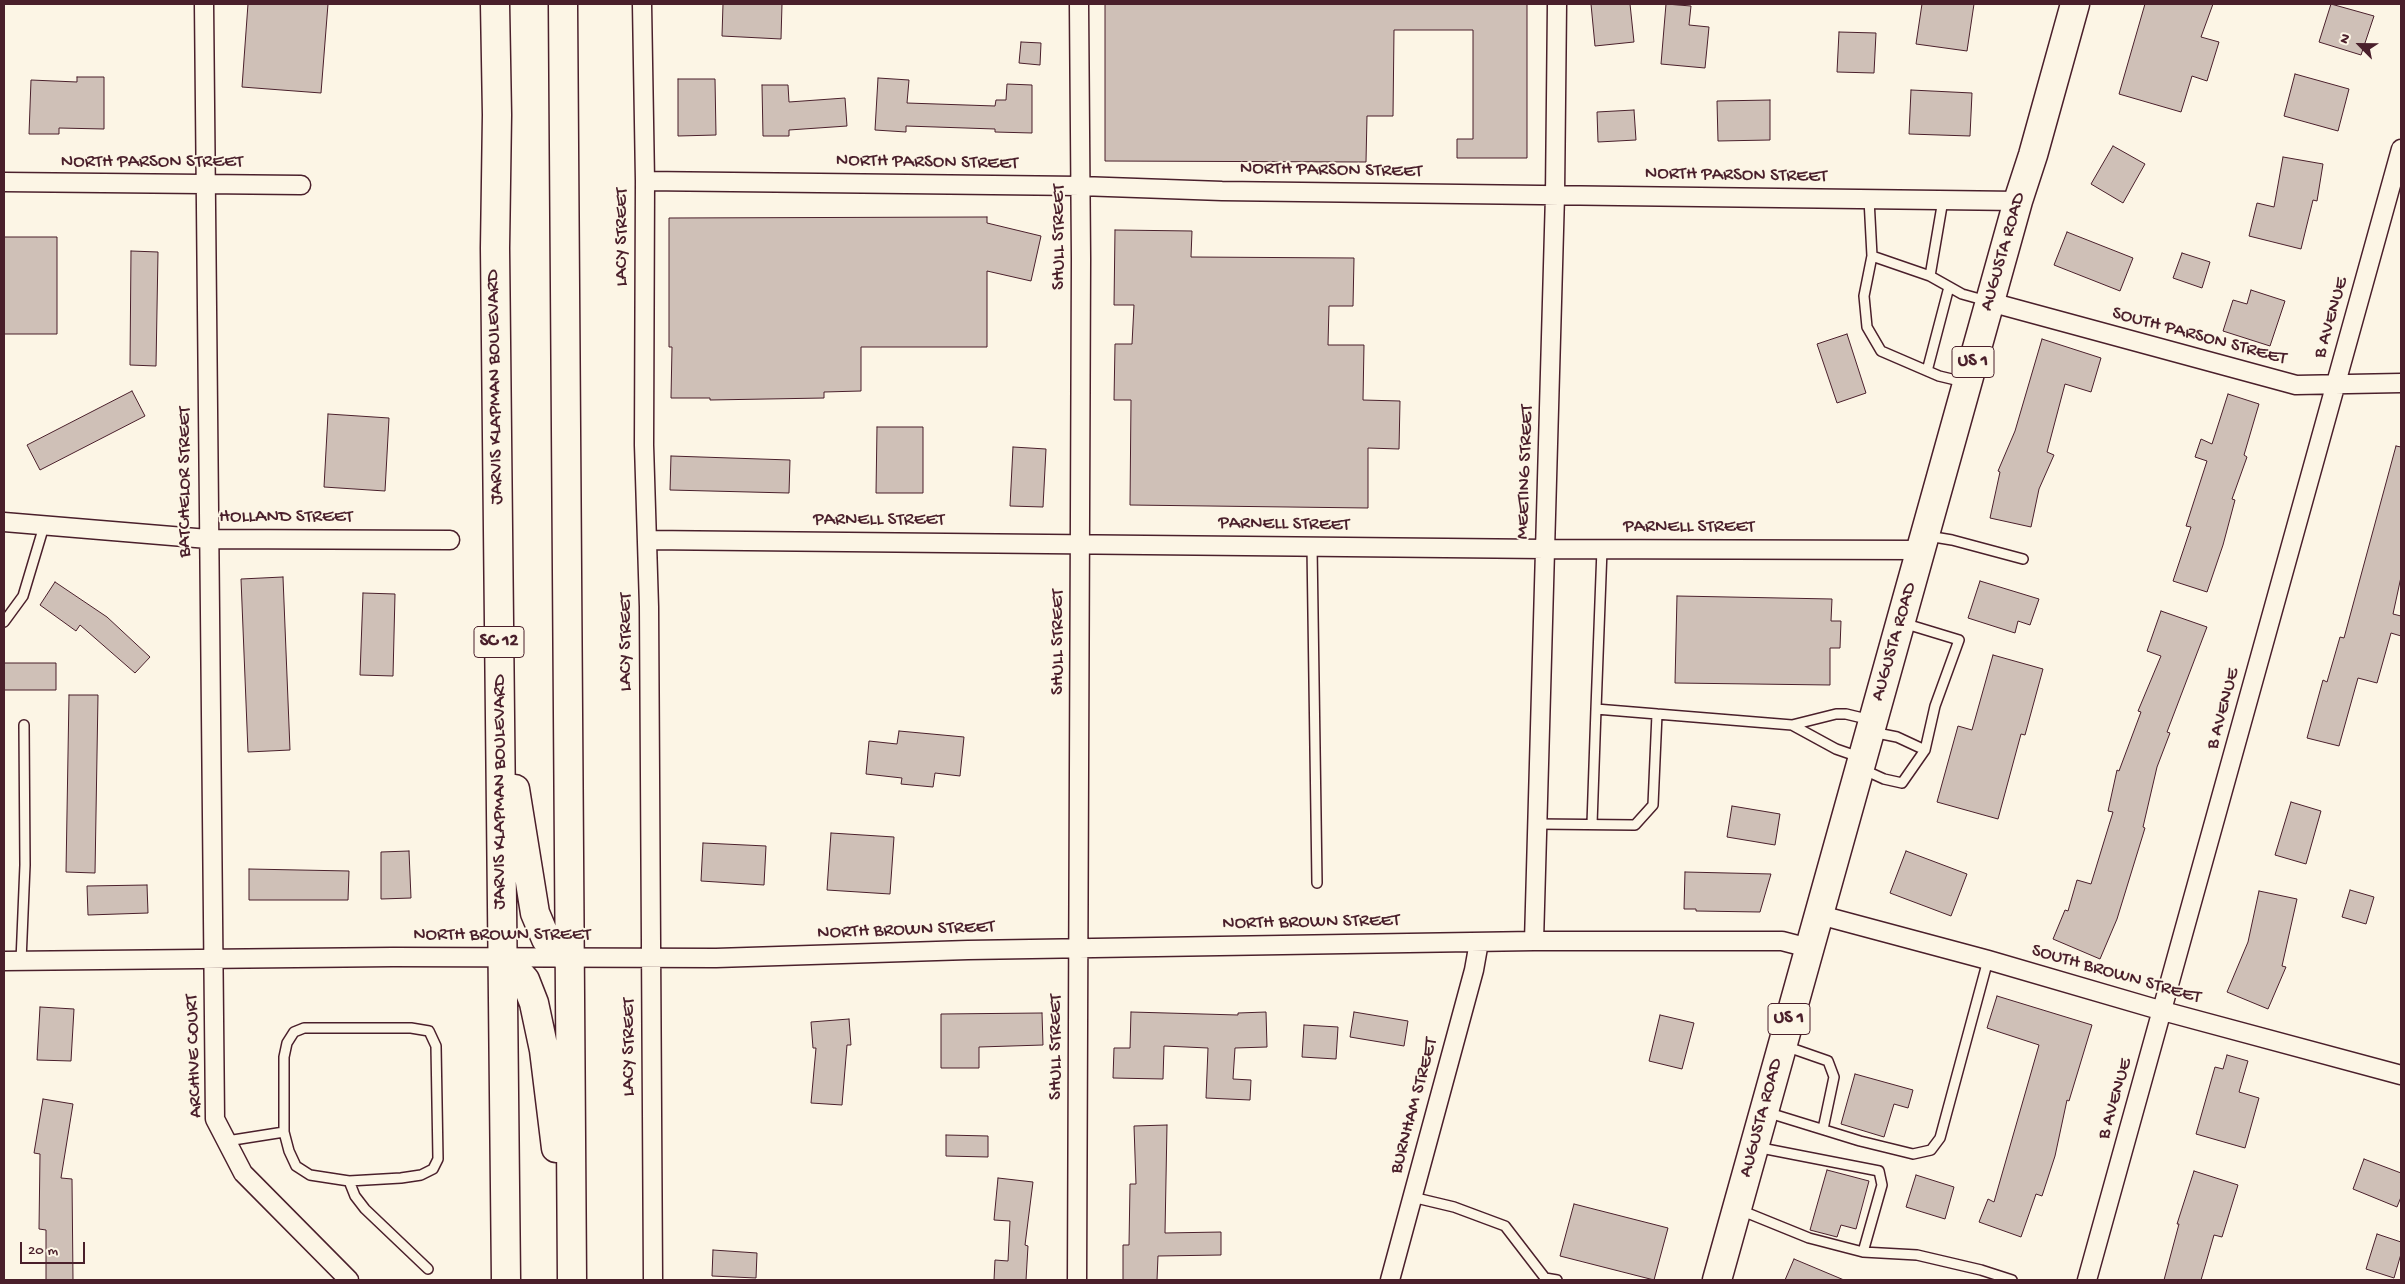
<!DOCTYPE html>
<html>
<head>
<meta charset="utf-8">
<style>
  body { margin:0 }
  #map { position:relative; width:2405px; height:1284px; overflow:hidden; background:#fcf5e5; font-family:"Gochi Hand",sans-serif }
  canvas { display:block }
  .frame { position:absolute; inset:0; border:5px solid #4a1f2b; pointer-events:none }
  .north { position:absolute; left:2335px; top:20px; width:50px; height:50px; -webkit-text-stroke:4px #fcf5e5; paint-order:stroke; rotate:293deg; font-size:14px; font-weight:700; line-height:20px; text-align:center; color:#4a1f2b }
  .north::after { content:''; display:block; margin:auto; width:18px; height:22px; background:#4a1f2b; clip-path:polygon(50% 0,100% 100%,50% 72%,0 100%) }
  .scale { position:absolute; left:20px; top:1242px; width:65px; height:22px; box-sizing:border-box; border:2px solid #4a1f2b; border-top:0; padding-left:6px; font-size:15px; line-height:18px; white-space:nowrap; color:#4a1f2b; -webkit-text-stroke:4px #fcf5e5; paint-order:stroke }
</style>
</head>
<body>
<div id="map">
<canvas width="2405" height="1284"></canvas>
<div class="frame"></div>
<div class="north">N</div>
<div class="scale">20 m</div>
</div>
<script>
const ctx = document.querySelector('canvas').getContext('2d');
ctx.lineJoin = 'round';
function fillPath(path, color) { ctx.fillStyle = color; ctx.fill(path, 'evenodd'); }
const poly = rows => new Path2D(rows.map(r => 'M' + r).join(''));
function stroke(path, color, width, dash) { ctx.strokeStyle = color; ctx.lineWidth = width; ctx.lineCap = dash ? 'butt' : 'round'; ctx.setLineDash(dash || []); ctx.stroke(path); }
function drawText(font, color, halo, rows, align = 'center') {
  ctx.font = font + ' "Gochi Hand",sans-serif'; ctx.lineWidth = 4; ctx.setLineDash([]); ctx.textBaseline = 'middle'; ctx.strokeStyle = halo; ctx.fillStyle = color; for (const [text, x, y, turn = 0] of rows) {
    ctx.save(); ctx.translate(x, y); ctx.rotate((+turn || 0) * Math.PI / 180); ctx.textAlign = isNaN(turn) ? turn : align; if (halo) ctx.strokeText(text, 0, 0); ctx.fillText(text, 0, 0); ctx.restore();
  }
}
const building = poly([
  [248,4,328,4,321,93,242,87,248,4],
  [723,4,782,4,781,39,722,36,723,4],
  [1105,4,1527,4,1527,158,1457,158,1457,139,1473,139,1473,30,1394,30,1393,116,1367,116,1366,162,1105,161,1105,4],
  [1591,4,1630,4,1634,42,1595,46,1591,4],
  [1666,4,1691,6,1689,25,1709,27,1705,68,1661,64,1666,4],
  [1922,4,1974,4,1967,51,1916,44,1922,4],
  [2145,4,2213,4,2201,37,2219,42,2207,81,2192,76,2181,112,2119,94,2145,4],
  [2331,4,2374,16,2361,55,2319,42,2331,4],
  [1839,32,1876,33,1874,73,1837,72,1839,32],
  [1021,42,1041,43,1040,65,1019,63,1021,42],
  [2295,74,2349,89,2338,131,2284,116,2295,74],
  [77,77,104,77,104,129,59,128,59,134,29,134,31,80,77,82,77,77],
  [878,78,909,80,907,103,995,106,996,100,1006,100,1007,84,1032,85,1032,133,995,132,995,129,906,126,906,132,875,130,878,78],
  [678,79,715,79,716,135,678,136,678,79],
  [762,85,788,85,789,102,845,98,847,126,789,130,789,136,763,136,762,85],
  [1911,90,1972,93,1970,136,1909,134,1911,90],
  [1770,100,1770,140,1718,141,1717,101,1770,100],
  [1634,110,1636,140,1598,142,1597,112,1634,110],
  [2113,146,2145,164,2123,203,2091,184,2113,146],
  [2283,157,2323,164,2317,201,2313,200,2301,249,2249,236,2257,203,2274,207,2283,157],
  [987,217,987,223,1041,236,1031,281,987,271,987,347,861,347,861,391,824,392,824,398,710,400,710,398,671,398,672,347,669,347,669,218,987,217],
  [1115,230,1192,231,1191,257,1354,258,1353,306,1329,306,1328,345,1364,345,1363,400,1400,401,1399,449,1368,448,1368,508,1130,505,1131,400,1114,400,1115,344,1132,344,1134,305,1114,305,1115,230],
  [2067,232,2133,258,2120,291,2054,265,2067,232],
  [4,237,57,237,57,334,4,334,4,237],
  [131,251,158,252,156,366,130,365,131,251],
  [2182,253,2210,262,2202,288,2173,278,2182,253],
  [2251,290,2285,301,2270,346,2223,331,2233,300,2247,304,2251,290],
  [1847,334,1866,393,1837,403,1817,344,1847,334],
  [2042,339,2101,358,2091,392,2065,384,2047,452,2054,455,2039,489,2031,527,1990,518,2000,472,1998,471,2015,431,2042,339],
  [132,391,145,416,40,470,27,445,132,391],
  [2228,394,2259,404,2244,455,2247,457,2232,499,2235,500,2223,545,2207,592,2173,581,2191,527,2186,526,2207,461,2195,457,2201,439,2212,444,2228,394],
  [328,414,389,418,385,491,324,487,328,414],
  [877,427,923,427,923,493,876,493,877,427],
  [2396,446,2401,447,2401,577,2393,614,2401,616,2401,636,2391,633,2377,683,2358,678,2339,746,2307,738,2323,680,2327,682,2340,637,2344,638,2396,446],
  [1013,447,1046,449,1043,507,1010,506,1013,447],
  [671,456,790,460,789,493,670,490,671,456],
  [283,577,290,750,248,752,241,579,283,577],
  [1980,581,2039,599,2030,625,2018,621,2015,633,1968,618,1980,581],
  [55,582,107,617,150,657,135,673,80,625,76,631,40,605,55,582],
  [363,593,395,594,393,676,360,675,363,593],
  [1677,596,1832,599,1831,621,1841,621,1840,648,1830,648,1830,685,1675,683,1677,596],
  [2161,611,2207,627,2167,732,2170,733,2157,767,2143,827,2145,828,2117,919,2100,959,2053,939,2065,910,2068,911,2077,880,2091,884,2113,812,2108,811,2117,770,2119,771,2141,712,2138,711,2161,656,2147,651,2161,611],
  [1993,655,2043,669,2025,735,2021,734,1998,819,1937,802,1958,726,1972,730,1993,655],
  [4,663,56,663,56,690,4,690,4,663],
  [69,695,98,695,95,873,66,872,69,695],
  [899,731,964,737,960,776,935,773,933,787,901,784,902,778,866,774,869,741,897,744,899,731],
  [2291,802,2321,811,2306,864,2275,855,2291,802],
  [1732,806,1780,814,1775,845,1727,837,1732,806],
  [831,833,894,837,890,894,827,890,831,833],
  [703,843,766,846,764,885,701,881,703,843],
  [409,851,411,898,381,899,381,852,409,851],
  [1906,851,1967,874,1951,916,1890,893,1906,851],
  [249,869,349,871,348,900,249,900,249,869],
  [1685,872,1771,874,1760,912,1696,911,1696,909,1684,909,1685,872],
  [147,885,148,913,88,915,87,886,147,885],
  [2350,890,2374,897,2366,924,2342,917,2350,890],
  [2259,891,2297,899,2282,966,2286,967,2268,1009,2227,992,2248,942,2259,891],
  [1997,996,2092,1025,2069,1101,2067,1100,2055,1156,2042,1196,2036,1194,2021,1237,1979,1222,1988,1199,1994,1202,2039,1045,1987,1028,1997,996],
  [40,1007,74,1009,71,1061,37,1060,40,1007],
  [1131,1012,1238,1015,1238,1013,1266,1012,1267,1047,1235,1048,1233,1079,1251,1080,1250,1100,1206,1098,1208,1048,1164,1046,1163,1079,1113,1078,1114,1048,1130,1048,1131,1012],
  [1354,1012,1408,1021,1404,1046,1350,1037,1354,1012],
  [1042,1013,1043,1045,979,1047,979,1068,941,1068,941,1014,1042,1013],
  [1660,1015,1694,1023,1682,1069,1649,1061,1660,1015],
  [849,1019,851,1045,847,1045,842,1105,811,1103,816,1048,813,1048,811,1022,849,1019],
  [1304,1025,1338,1027,1336,1059,1302,1057,1304,1025],
  [2227,1055,2248,1061,2239,1092,2259,1098,2245,1148,2196,1134,2215,1067,2223,1069,2227,1055],
  [1855,1074,1913,1090,1908,1108,1894,1104,1884,1137,1841,1124,1855,1074],
  [43,1099,73,1104,61,1178,72,1179,73,1280,46,1280,46,1230,39,1229,40,1154,34,1153,43,1099],
  [1167,1125,1165,1233,1221,1232,1221,1255,1158,1256,1157,1280,1123,1280,1123,1245,1129,1245,1130,1184,1136,1184,1134,1126,1167,1125],
  [946,1135,988,1136,988,1157,946,1156,946,1135],
  [2364,1159,2401,1173,2401,1197,2397,1207,2353,1189,2364,1159],
  [1827,1170,1869,1181,1856,1229,1841,1225,1837,1237,1810,1230,1827,1170],
  [2194,1171,2238,1185,2222,1237,2214,1235,2201,1280,2164,1280,2179,1224,2177,1224,2194,1171],
  [1916,1175,1954,1187,1945,1219,1906,1207,1916,1175],
  [998,1178,1033,1182,1025,1245,1028,1246,1026,1280,994,1280,995,1260,1008,1261,1010,1221,994,1220,998,1178],
  [1574,1204,1668,1228,1654,1280,1560,1256,1574,1204],
  [2377,1234,2401,1242,2401,1254,2394,1278,2366,1269,2377,1234],
  [713,1250,757,1253,756,1278,712,1276,713,1250],
  [1794,1259,1844,1280,1785,1280,1794,1259]
]);
fillPath(building, '#cfc0b7');
stroke(building, '#4a1f2b', 1);
const lane = poly([
  [1869,199,1872,256,1864,296,1867,327,1881,351,1939,376,1964,382],
  [1872,256,1930,276,1962,294,1987,301],
  [1930,276,1943,200],
  [1927,371,1949,287],
  [1928,536,1952,540,2023,559],
  [1312,546,1317,883],
  [1602,549,1596,709,1657,714],
  [4,622,23,596,44,526],
  [1792,725,1836,749,1859,757],
  [1872,732,1897,737,1925,750,1935,706,1959,640,1903,623],
  [1862,769,1884,779,1902,783,1925,750],
  [1537,824,1635,825,1653,805,1657,714,1792,725,1836,714,1846,714,1871,720],
  [1592,824,1596,709],
  [21,961,25,865,24,725],
  [304,1028,411,1028,429,1031,436,1046,438,1159,433,1169,421,1175,401,1178,349,1181,310,1175,296,1166,289,1151,284,1132,284,1057,287,1043,294,1032,304,1028],
  [1785,1046,1828,1061,1834,1077,1823,1129],
  [1766,1112,1860,1141,1913,1154,1931,1150,1940,1138,1988,960],
  [227,1141,284,1132],
  [1756,1147,1879,1171,1882,1185,1863,1252],
  [349,1181,355,1196,365,1209,428,1269],
  [1412,1197,1454,1207,1505,1226,1545,1278,1557,1280],
  [1740,1210,1809,1238,1863,1252,1917,1255,1981,1270,2012,1280]
]);
const street = poly([
  [204,4,215,1119,243,1173,349,1280],
  [642,4,645,181,644,445,649,607,653,1280],
  [645,181,1080,186,1222,191,2018,201],
  [4,182,301,185],
  [1990,302,2296,385,2401,383],
  [4,522,208,539,450,540],
  [647,540,1545,549,1921,550],
  [1820,915,1988,960,2163,1011,2401,1075],
  [1534,941,1555,195,1557,4],
  [4,961,393,957,716,958,968,950,1534,941,1782,941,1809,948],
  [1077,1280,1081,259,1079,4],
  [1390,1280,1474,970,1479,942],
  [2087,1280,2401,149]
]);
const primary = poly([
  [1717,1280,2018,201,2033,155,2075,4]
]);
const highway = poly([
  [495,4,497,115,495,248,506,1280],
  [563,4,572,1280],
  [515,789,535,913,546,939,560,953,570,957],
  [502,957,510,963,525,980,534,1003,544,1050,556,1148]
]);
stroke(lane, '#4a1f2b', 12);
stroke(street, '#4a1f2b', 21);
stroke(primary, '#4a1f2b', 31);
stroke(highway, '#4a1f2b', 31);
stroke(lane, '#fcf5e5', 9);
stroke(street, '#fcf5e5', 18);
stroke(primary, '#fcf5e5', 28);
stroke(highway, '#fcf5e5', 28);
for (const [x, y, w] of [
  [1973,362,42],
  [499,642,50],
  [1789,1019,42]
]) { const box = new Path2D(); box.roundRect(x - w / 2, y - 15.5, w, 31, 4); ctx.fillStyle = '#fcf5e5'; ctx.fill(box); stroke(box, '#4a1f2b', 1); }
drawText('bold 18px', '#4a1f2b', null, [
  ["US 1",1973,362],
  ["SC 12",499,642],
  ["US 1",1789,1019]
]);
drawText('19px', '#4a1f2b', '#fcf5e5', [
  ["NORTH PARSON STREET",152,163],
  ["NORTH PARSON STREET",927,163,1],
  ["NORTH PARSON STREET",1331,171,1],
  ["NORTH PARSON STREET",1736,176,1],
  ["LACY STREET",623,237,-90],
  ["SHULL STREET",1060,237,-90],
  ["AUGUSTA ROAD",2004,252,-74],
  ["B AVENUE",2332,318,-74],
  ["SOUTH PARSON STREET",2199,337,15],
  ["JARVIS KLAPMAN BOULEVARD",496,387,-91],
  ["MEETING STREET",1526,472,-88],
  ["BATCHELOR STREET",186,482,-90],
  ["HOLLAND STREET",286,518],
  ["PARNELL STREET",879,521],
  ["PARNELL STREET",1284,525,1],
  ["PARNELL STREET",1689,528],
  ["LACY STREET",627,642,-90],
  ["SHULL STREET",1059,642,-90],
  ["AUGUSTA ROAD",1895,642,-74],
  ["B AVENUE",2224,709,-75],
  ["JARVIS KLAPMAN BOULEVARD",501,792,-90],
  ["NORTH BROWN STREET",1311,923,-1],
  ["NORTH BROWN STREET",906,931,-2],
  ["NORTH BROWN STREET",502,936],
  ["SOUTH BROWN STREET",2116,975,16],
  ["LACY STREET",630,1047,-90],
  ["SHULL STREET",1057,1047,-90],
  ["ARCHIVE COURT",195,1056,-92],
  ["B AVENUE",2116,1099,-74],
  ["BURNHAM STREET",1415,1106,-75],
  ["AUGUSTA ROAD",1762,1118,-75]
]);
</script>
</body>
</html>
